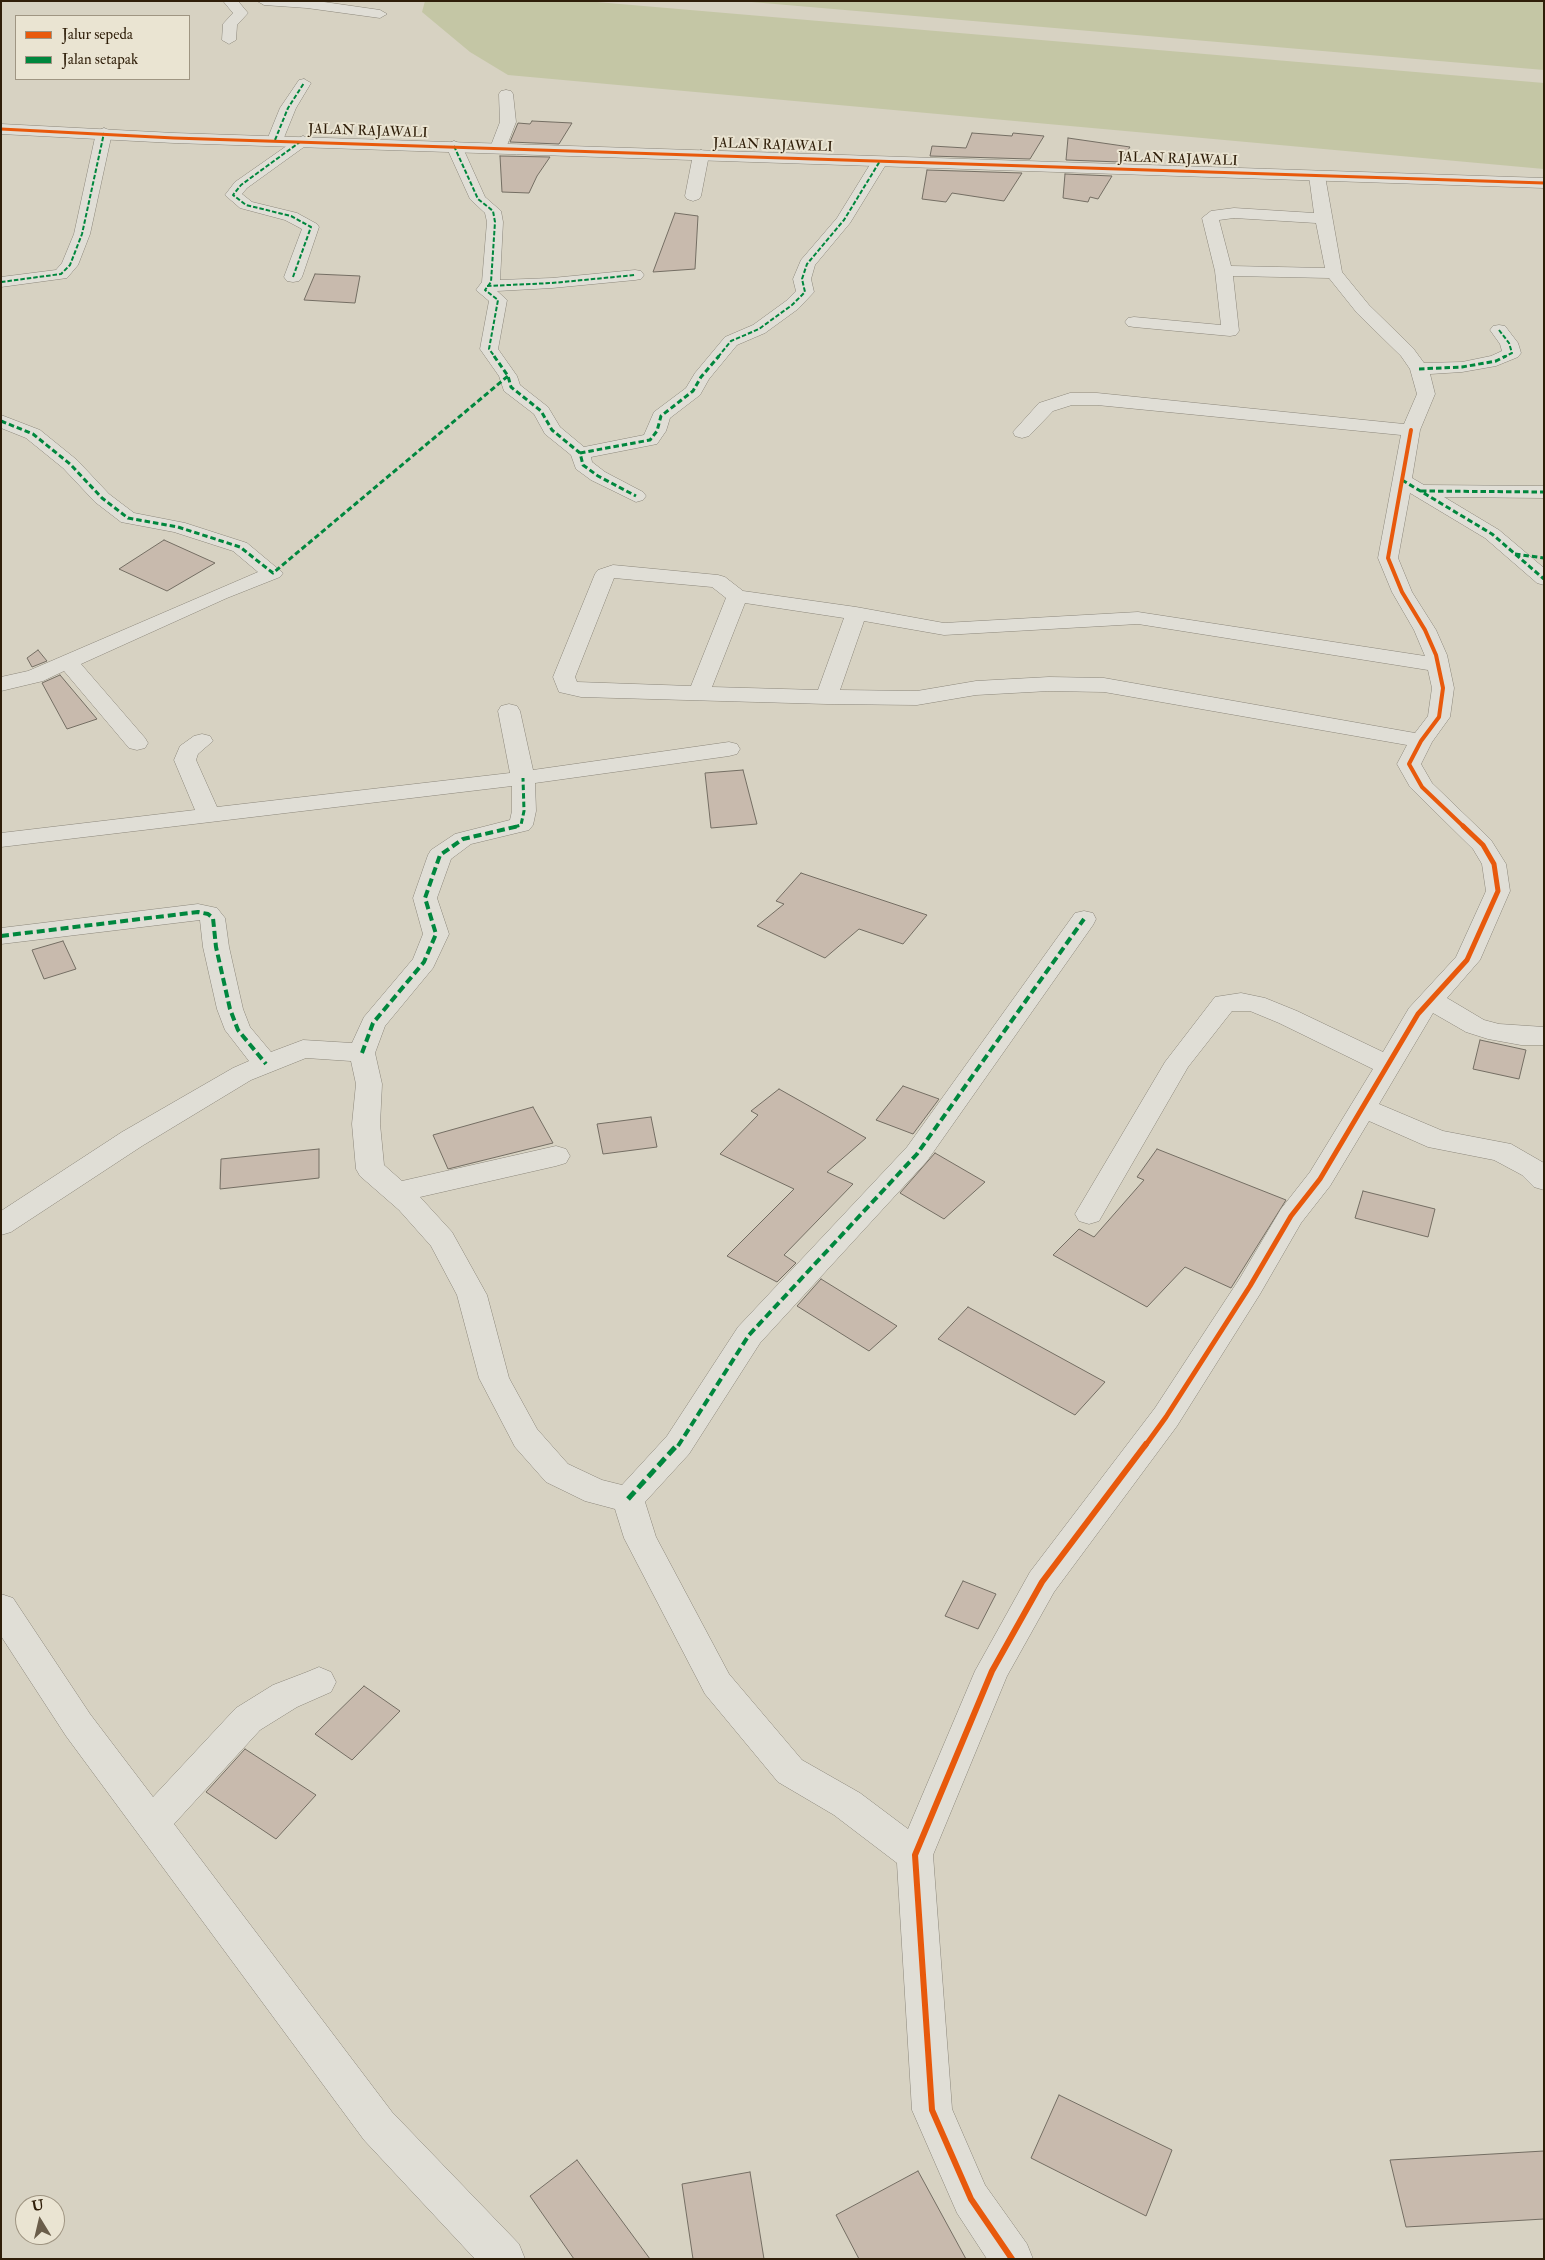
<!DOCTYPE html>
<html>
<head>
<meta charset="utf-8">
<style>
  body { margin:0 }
  #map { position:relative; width:1545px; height:2260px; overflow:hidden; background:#d7d2c2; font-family:"IM FELL Double Pica",serif }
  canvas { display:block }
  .frame { position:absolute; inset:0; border:2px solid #2f1e09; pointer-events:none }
  .legend { position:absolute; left:15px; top:15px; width:175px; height:65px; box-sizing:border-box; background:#eae4d2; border:1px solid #9f9582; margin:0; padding:6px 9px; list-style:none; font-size:15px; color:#2f1e09 }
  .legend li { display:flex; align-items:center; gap:10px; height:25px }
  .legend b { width:25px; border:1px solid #9f9582 }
  .north { position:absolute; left:15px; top:2195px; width:50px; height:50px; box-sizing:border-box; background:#eae4d2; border:1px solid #9f9582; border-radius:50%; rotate:351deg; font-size:14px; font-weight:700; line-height:20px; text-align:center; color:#2f1e09 }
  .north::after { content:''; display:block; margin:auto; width:18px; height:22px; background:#6a5d4a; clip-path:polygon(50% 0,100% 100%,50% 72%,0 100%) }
</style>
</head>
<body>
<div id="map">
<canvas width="1545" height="2260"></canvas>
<div class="frame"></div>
<ul class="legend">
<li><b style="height:6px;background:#e8590c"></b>Jalur sepeda</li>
<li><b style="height:6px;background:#00873e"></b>Jalan setapak</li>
</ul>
<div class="north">U</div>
</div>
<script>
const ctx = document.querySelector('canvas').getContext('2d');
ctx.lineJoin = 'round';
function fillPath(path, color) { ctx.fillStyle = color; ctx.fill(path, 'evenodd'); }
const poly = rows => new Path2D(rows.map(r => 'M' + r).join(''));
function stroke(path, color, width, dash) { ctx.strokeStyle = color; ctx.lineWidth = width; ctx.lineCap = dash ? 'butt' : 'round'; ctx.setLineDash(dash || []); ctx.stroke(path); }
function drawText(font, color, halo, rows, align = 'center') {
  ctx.font = font + ' "IM FELL Double Pica",serif'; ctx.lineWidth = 4; ctx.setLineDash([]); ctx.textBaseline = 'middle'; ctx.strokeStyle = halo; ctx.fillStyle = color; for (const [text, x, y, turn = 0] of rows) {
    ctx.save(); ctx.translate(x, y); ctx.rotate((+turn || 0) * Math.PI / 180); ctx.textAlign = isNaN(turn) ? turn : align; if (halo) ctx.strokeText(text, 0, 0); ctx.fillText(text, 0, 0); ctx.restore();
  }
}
fillPath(poly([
  [425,1,585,1,1544,83,1544,169,508,75,470,52,422,12],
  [740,1,1544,1,1544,70]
]), '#c4c6a5');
const building = poly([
  [532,121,572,123,559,144,510,142,518,123,530,124,532,121],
  [972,133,1012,136,1013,133,1044,136,1030,159,930,156,932,146,966,148,972,133],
  [1068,138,1130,147,1120,162,1066,160,1068,138],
  [500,156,550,157,537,176,529,193,502,192,500,156],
  [927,170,1022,173,1004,201,952,193,946,202,922,199,927,170],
  [1065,174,1112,176,1098,199,1090,197,1088,202,1063,198,1065,174],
  [675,213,698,216,695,269,653,272,675,213],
  [315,274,360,276,355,303,304,300,315,274],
  [164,540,215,563,167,591,119,569,164,540],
  [38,650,47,661,32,667,27,658,38,650],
  [60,675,97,719,67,729,42,683,60,675],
  [743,770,757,824,711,828,705,773,743,770],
  [801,873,927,915,903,944,859,929,825,958,757,926,784,904,776,901,801,873],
  [63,941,76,969,44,979,32,950,63,941],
  [1480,1040,1526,1050,1519,1079,1473,1069,1480,1040],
  [903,1086,939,1099,913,1134,876,1120,903,1086],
  [779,1089,866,1138,827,1172,853,1184,784,1255,796,1263,777,1282,727,1256,794,1189,720,1154,758,1115,751,1111,779,1089],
  [533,1107,553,1143,448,1169,433,1135,533,1107],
  [651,1117,657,1147,603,1154,597,1124,651,1117],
  [319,1149,319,1178,220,1189,221,1159,319,1149],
  [1157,1149,1286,1200,1231,1288,1185,1267,1147,1307,1053,1255,1079,1229,1094,1237,1144,1180,1137,1177,1157,1149],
  [935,1153,985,1182,944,1219,900,1193,935,1153],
  [1363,1191,1435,1209,1428,1237,1355,1218,1363,1191],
  [821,1279,897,1326,869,1351,797,1306,821,1279],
  [968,1307,1105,1382,1075,1415,938,1339,968,1307],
  [963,1581,996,1594,978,1629,945,1616,963,1581],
  [364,1686,400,1711,352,1760,315,1734,364,1686],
  [245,1749,316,1795,276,1839,206,1792,245,1749],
  [1059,2095,1172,2150,1146,2216,1031,2158,1059,2095],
  [1544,2151,1544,2219,1406,2227,1390,2160,1544,2151],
  [577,2160,650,2259,574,2259,530,2196,577,2160],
  [918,2171,966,2259,859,2259,836,2215,918,2171],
  [750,2172,764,2259,693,2259,682,2184,750,2172]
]);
fillPath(building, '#c8baad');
stroke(building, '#746e63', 1);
const minor = poly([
  [223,1,238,1,248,13,237,25,236,40,229,44,222,40,223,24,233,13,223,1],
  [257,1,317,1,380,10,387,14,380,18,307,8,264,5,257,1],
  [304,79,311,83,296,108,283,140,280,143,270,143,267,140,280,108,299,80,304,79],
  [506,90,511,91,513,94,516,122,506,148,503,151,498,153,493,151,490,148,500,122,499,94,501,91,506,90],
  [104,128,109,130,112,133,90,234,78,265,67,278,1,287,1,277,56,270,62,263,74,234,96,133,99,130,104,128],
  [303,136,308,138,311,141,308,144,247,188,242,194,252,202,297,213,317,224,319,227,302,277,299,281,293,282,287,281,284,277,302,229,285,220,240,208,225,195,235,182,298,138,303,136],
  [454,141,459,143,462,146,485,197,501,211,503,222,500,280,552,278,635,270,641,271,644,275,641,279,635,280,552,288,497,291,507,300,498,349,517,376,520,385,548,407,560,427,584,447,644,435,654,412,686,388,695,373,725,337,753,325,786,301,796,291,793,279,801,260,837,218,874,158,886,158,888,161,850,223,815,265,811,279,814,292,798,309,765,333,737,345,709,379,700,395,670,418,666,431,657,444,591,457,592,462,605,472,643,492,646,496,643,500,636,502,591,480,576,469,571,455,545,434,534,414,504,391,499,376,480,349,489,301,476,290,482,282,487,222,485,213,470,199,446,146,449,143,454,141],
  [701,150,707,152,709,155,701,196,699,199,693,201,687,199,685,196,693,155,695,152,701,150],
  [1317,171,1323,173,1325,176,1342,272,1369,305,1413,348,1424,363,1462,362,1491,356,1502,351,1500,344,1490,330,1493,326,1499,325,1505,326,1518,343,1521,353,1518,357,1496,366,1462,372,1430,374,1435,394,1420,430,1412,478,1424,485,1544,486,1544,498,1444,497,1499,530,1544,568,1544,585,1537,583,1485,538,1410,493,1398,558,1412,592,1436,630,1447,655,1454,688,1450,717,1432,742,1421,764,1432,783,1491,840,1506,864,1510,891,1480,960,1447,998,1484,1020,1499,1024,1544,1027,1544,1045,1521,1045,1488,1039,1466,1032,1433,1013,1379,1104,1443,1131,1511,1144,1544,1163,1544,1190,1534,1187,1522,1175,1494,1160,1428,1147,1369,1121,1330,1186,1301,1223,1260,1294,1177,1426,1054,1592,1007,1676,933,1855,952,2109,985,2185,1027,2244,1033,2259,987,2259,957,2213,912,2110,897,1863,834,1815,778,1782,705,1694,624,1538,615,1509,585,1501,546,1482,515,1447,479,1378,457,1295,431,1246,399,1210,360,1176,356,1169,352,1124,356,1084,351,1061,306,1058,251,1080,142,1146,11,1232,1,1235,1,1211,122,1132,233,1068,249,1061,225,1030,217,1009,203,947,200,920,1,944,1,928,198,904,217,908,225,918,229,947,243,1009,250,1027,271,1052,303,1040,352,1043,364,1017,413,959,423,934,413,898,428,855,431,850,455,834,510,820,512,811,512,786,1,847,1,833,195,810,174,760,180,746,194,736,202,734,210,736,213,741,198,754,196,760,217,807,510,773,498,711,501,706,509,704,517,706,520,711,533,770,729,742,737,744,740,749,737,754,729,756,535,783,536,811,533,825,529,830,471,844,451,859,437,898,449,934,433,968,385,1026,375,1053,382,1084,380,1124,384,1165,402,1181,556,1146,566,1149,570,1156,566,1163,556,1166,420,1197,452,1232,487,1295,509,1378,537,1429,568,1464,602,1480,622,1485,667,1436,738,1327,907,1147,1075,913,1084,911,1093,913,1096,919,1093,925,927,1161,760,1343,689,1454,645,1502,656,1537,729,1674,802,1760,860,1793,908,1829,975,1671,1030,1572,1155,1408,1240,1278,1281,1209,1310,1172,1373,1069,1279,1023,1250,1011,1232,1011,1188,1067,1099,1221,1089,1224,1079,1221,1075,1214,1165,1062,1215,997,1241,993,1265,998,1297,1011,1383,1052,1409,1008,1456,957,1486,891,1482,864,1473,849,1410,787,1397,764,1407,745,1104,692,1049,691,976,695,917,705,827,704,581,697,559,692,553,677,595,574,598,570,613,565,718,575,725,577,743,591,856,607,944,623,1138,612,1425,656,1414,630,1392,592,1378,558,1401,435,1097,405,1072,405,1053,411,1029,436,1022,438,1015,436,1013,432,1039,403,1070,393,1097,393,1404,424,1417,394,1410,369,1401,356,1357,313,1329,278,1233,276,1239,331,1236,335,1230,336,1134,327,1128,326,1125,322,1128,318,1134,317,1221,325,1215,271,1202,218,1211,211,1234,208,1314,213,1309,176,1311,173,1317,171],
  [1234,218,1316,223,1325,268,1231,266,1219,220,1234,218],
  [614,578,712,587,726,598,691,686,577,682,575,677,614,578],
  [745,603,844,618,818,690,712,687,745,603],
  [864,621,944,635,1138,624,1428,670,1432,688,1428,716,1415,733,1104,678,1049,677,976,681,917,691,840,690,864,621],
  [1,415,40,430,77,460,109,494,134,513,185,523,247,543,283,573,280,577,227,598,81,664,145,738,148,743,145,748,137,750,129,748,64,671,43,681,1,691,1,677,28,671,258,572,233,551,174,532,121,522,95,502,63,468,26,438,1,428,1,415],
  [1,1594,13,1598,90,1714,153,1797,236,1708,273,1685,307,1672,319,1667,331,1672,336,1682,331,1692,297,1707,260,1730,174,1824,392,2112,519,2244,525,2259,475,2259,364,2140,66,1736,1,1636,1,1594]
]);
const tertiary = poly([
  [1,124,174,133,1544,178,1544,188,174,143,1,134,1,124]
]);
stroke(minor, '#8c877b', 1);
stroke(tertiary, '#8c877b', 1);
fillPath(minor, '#e0ded6');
fillPath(tertiary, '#e0ded6');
stroke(poly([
  [275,140,288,108,304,83],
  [454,146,478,199,493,211,495,222,491,282,485,290,498,300,489,349,495,357],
  [293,277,311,227,291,216,246,205,233,195,241,185,300,142],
  [1,282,61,274,70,265,82,234,104,133],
  [487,286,552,283,635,275],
  [1499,330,1509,343,1512,353,1504,357],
  [718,357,731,341,759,329,792,305,805,292,802,279,807,264,844,220,880,161]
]), '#00873e', 2, [4.5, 2]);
stroke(poly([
  [494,356,508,376,511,387,541,411,552,430,580,453,583,465,598,476,636,496],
  [1419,369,1462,367,1496,361,1506,356],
  [1,421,33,434,70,464,102,498,128,518,178,527,240,547,273,573,508,376],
  [580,453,650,440,657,431,661,416,693,391,701,377,719,356],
  [1402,480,1492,534,1544,579],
  [1421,491,1544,492],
  [1515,554,1544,558],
  [514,827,521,825,524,811,523,778]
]), '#00873e', 3, [5.5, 3]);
stroke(poly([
  [1,936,198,912,208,914,213,918,216,947,230,1009,238,1030,266,1064],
  [362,1053,373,1023,424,962,436,934,425,898,440,855,463,839,519,826],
  [678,1446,749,1335,917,1154,1084,919]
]), '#00873e', 4, [8, 4]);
stroke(poly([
  [628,1499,678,1444]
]), '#00873e', 5, [10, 5]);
stroke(poly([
  [1,129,174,138,1544,183]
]), '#e8590c', 3);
stroke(poly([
  [1411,430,1388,558,1402,592,1425,630,1436,655,1443,688,1439,717,1421,741,1409,764,1422,787,1464,827]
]), '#e8590c', 4);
stroke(poly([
  [1145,1446,1166,1417,1250,1286,1291,1216,1320,1179,1418,1014,1467,960,1498,891,1494,864,1483,845,1463,826]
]), '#e8590c', 5);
stroke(poly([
  [1012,2259,971,2199,932,2110,915,1855,992,1671,1042,1582,1146,1444]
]), '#e8590c', 6);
drawText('14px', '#2f1e09', '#eae4d2', [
  ["JALAN RAJAWALI",368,132,2],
  ["JALAN RAJAWALI",773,146,2],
  ["JALAN RAJAWALI",1178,160,2]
]);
</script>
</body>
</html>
